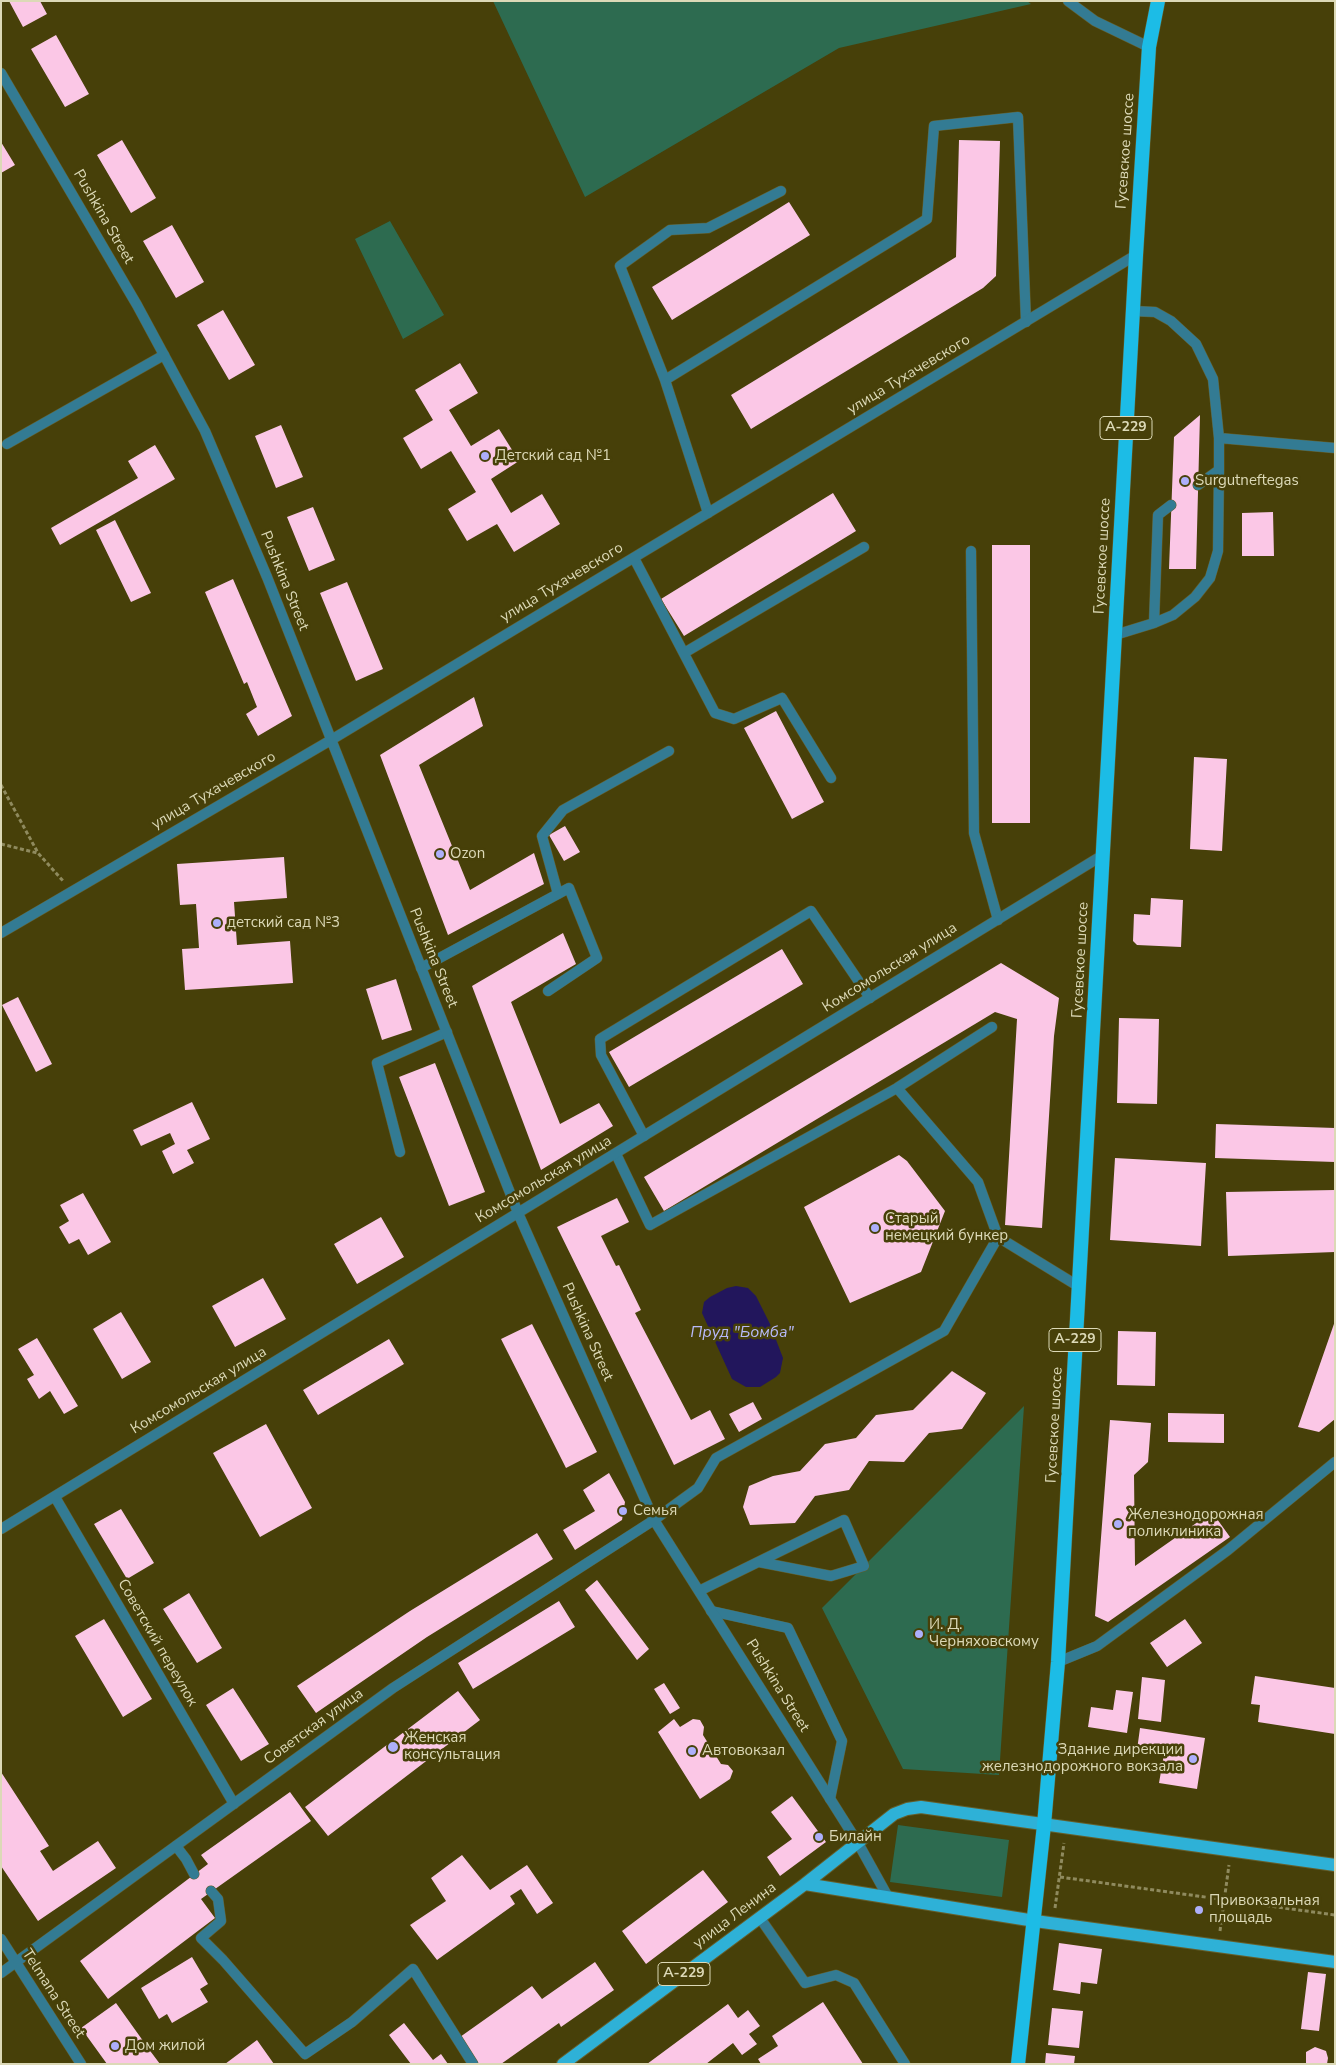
<!DOCTYPE html>
<html>
<head>
<meta charset="utf-8">
<style>
  body { margin:0 }
  #map { position:relative; width:1336px; height:2065px; overflow:hidden; background:#474009; font-family:"Nunito Sans",sans-serif }
  canvas { display:block }
  .frame { position:absolute; inset:0; border:2px solid #dcd9b7; pointer-events:none }
</style>
</head>
<body>
<div id="map">
<canvas width="1336" height="2065"></canvas>
<div class="frame"></div>
</div>
<script>
const ctx = document.querySelector('canvas').getContext('2d');
ctx.lineJoin = 'round';
function fillPath(path, color) { ctx.fillStyle = color; ctx.fill(path, 'evenodd'); }
const poly = rows => new Path2D(rows.map(r => 'M' + r).join(''));
function stroke(path, color, width, dash) { ctx.strokeStyle = color; ctx.lineWidth = width; ctx.lineCap = dash ? 'butt' : 'round'; ctx.setLineDash(dash || []); ctx.stroke(path); }
function drawText(font, color, halo, rows, align = 'center') {
  ctx.font = font + ' "Nunito Sans",sans-serif'; ctx.lineWidth = 5; ctx.setLineDash([]); ctx.textBaseline = 'middle'; ctx.strokeStyle = halo; ctx.fillStyle = color; for (const [text, x, y, turn = 0] of rows) {
    ctx.save(); ctx.translate(x, y); ctx.rotate((+turn || 0) * Math.PI / 180); ctx.textAlign = isNaN(turn) ? turn : align; if (halo) ctx.strokeText(text, 0, 0); ctx.fillText(text, 0, 0); ctx.restore();
  }
}
fillPath(poly([
  [493,1,1027,1,1031,4,839,48,585,197],
  [390,221,444,315,403,339,355,239],
  [1024,1406,999,1775,903,1769,822,1608],
  [898,1825,1009,1840,1002,1897,890,1882]
]), '#2d6b50');
fillPath(poly([
  [736,1286,748,1288,756,1296,770,1324,783,1358,780,1373,776,1377,760,1387,746,1387,732,1379,702,1313,704,1302,710,1297,727,1288]
]), '#22165c');
fillPath(poly([
  [9,1,40,1,47,14,23,27],
  [56,35,89,94,65,107,31,49],
  [122,140,156,198,131,213,97,155],
  [959,140,1000,141,996,276,983,288,751,429,731,395,956,257],
  [1,142,15,165,1,173],
  [789,202,810,235,672,320,652,287],
  [172,225,204,282,176,298,143,241],
  [223,310,255,365,229,380,197,325],
  [460,363,478,393,449,410,471,446,499,429,519,461,491,479,511,513,542,494,560,524,514,552,497,524,467,541,448,509,476,492,451,451,421,469,403,438,433,420,415,390],
  [1200,415,1196,569,1169,569,1174,437],
  [281,425,303,477,276,488,255,436],
  [155,445,175,479,60,545,51,528,138,478,128,461],
  [833,493,856,531,684,636,661,599],
  [313,507,335,560,309,571,287,517],
  [1273,512,1274,556,1242,556,1242,513],
  [115,520,151,593,131,602,96,530],
  [992,545,1030,545,1030,823,992,823],
  [233,579,292,716,258,736,246,714,257,707,247,682,244,684,205,592],
  [347,582,383,669,356,681,320,593],
  [474,697,483,726,419,765,470,890,534,853,544,884,448,935,380,755],
  [776,711,824,802,792,819,744,728],
  [1194,757,1227,759,1222,851,1190,849],
  [565,826,580,852,564,861,549,835],
  [284,857,287,898,234,902,237,945,290,941,293,983,185,990,182,949,199,948,196,904,180,905,177,864],
  [1151,898,1183,900,1181,947,1137,945,1133,941,1134,914,1150,915],
  [563,933,576,964,511,1002,560,1124,599,1103,613,1126,541,1170,472,986],
  [782,949,803,984,629,1087,609,1052],
  [1001,963,1059,998,1054,1036,1042,1228,1005,1225,1017,1019,995,1012,664,1211,644,1177],
  [396,979,412,1030,382,1040,366,989],
  [18,997,52,1064,36,1072,2,1005],
  [1119,1018,1159,1019,1157,1104,1117,1103],
  [435,1063,485,1192,449,1206,399,1077],
  [192,1102,210,1139,187,1150,194,1163,173,1174,162,1151,175,1144,170,1133,141,1146,133,1130],
  [1216,1124,1335,1128,1335,1162,1215,1158],
  [899,1155,907,1161,945,1211,921,1272,850,1303,804,1207],
  [1115,1158,1206,1163,1201,1246,1110,1240],
  [1335,1190,1335,1252,1228,1256,1226,1192],
  [83,1193,111,1242,88,1255,79,1239,69,1244,59,1227,69,1221,60,1205],
  [617,1198,629,1222,601,1236,616,1266,619,1265,641,1310,635,1313,691,1420,710,1410,725,1439,674,1465,557,1227],
  [381,1217,404,1257,357,1284,334,1244],
  [263,1278,286,1319,235,1347,212,1306],
  [121,1312,151,1362,122,1379,93,1329],
  [1335,1321,1335,1419,1319,1432,1298,1427],
  [532,1324,597,1452,566,1468,501,1339],
  [1118,1331,1156,1332,1155,1386,1117,1385],
  [37,1338,78,1406,64,1414,50,1391,39,1399,27,1379,34,1375,18,1349],
  [389,1339,404,1364,318,1415,303,1390],
  [952,1371,986,1393,962,1429,929,1433,904,1462,869,1461,849,1490,815,1496,795,1523,750,1525,743,1507,749,1486,773,1476,800,1471,825,1444,856,1438,876,1415,913,1410],
  [753,1402,762,1419,739,1432,729,1414],
  [1168,1413,1224,1414,1224,1443,1168,1442],
  [1110,1420,1151,1423,1148,1462,1134,1475,1135,1566,1212,1512,1230,1537,1108,1622,1095,1616],
  [266,1424,312,1508,260,1537,213,1453],
  [609,1473,625,1502,622,1520,575,1550,563,1530,595,1511,583,1490],
  [121,1509,154,1563,127,1579,94,1524],
  [537,1533,553,1559,427,1637,316,1713,297,1686,410,1611],
  [597,1580,649,1649,637,1660,585,1590],
  [189,1593,222,1648,197,1663,163,1609],
  [559,1601,575,1627,473,1689,458,1663],
  [104,1619,152,1699,123,1717,75,1636],
  [1185,1619,1202,1643,1167,1667,1150,1643],
  [1255,1676,1335,1688,1335,1734,1258,1722,1260,1705,1251,1704],
  [1142,1677,1165,1680,1161,1722,1138,1719],
  [664,1683,680,1708,670,1714,654,1689],
  [233,1688,269,1744,241,1761,206,1705],
  [1116,1690,1133,1692,1127,1733,1088,1727,1091,1707,1113,1710],
  [458,1691,480,1720,328,1836,305,1807],
  [674,1719,680,1727,693,1719,700,1720,704,1727,703,1735,721,1764,728,1765,733,1771,730,1779,700,1799,658,1732],
  [1140,1728,1205,1738,1197,1789,1159,1783,1164,1754,1137,1750],
  [1,1772,49,1846,40,1851,53,1871,98,1841,116,1868,38,1921,1,1866],
  [290,1792,311,1821,201,1899,215,1918,108,1999,80,1961,208,1864,201,1855],
  [792,1796,826,1842,780,1876,767,1857,792,1839,771,1812],
  [462,1855,490,1890,527,1865,553,1903,537,1914,521,1889,510,1896,515,1904,437,1960,410,1925,446,1901,431,1878],
  [703,1870,728,1902,646,1964,622,1931],
  [1059,1943,1102,1949,1097,1984,1081,1982,1080,1994,1053,1990],
  [192,1957,208,1984,200,1989,208,2002,172,2023,167,2014,159,2019,141,1988],
  [595,1962,614,1990,561,2027,559,2023,501,2064,478,2064,460,2037,532,1986,542,1999],
  [1308,1972,1326,1974,1319,2031,1301,2029],
  [823,2002,863,2064,761,2064,758,2059,778,2046,772,2036],
  [116,2003,151,2052,160,2064,107,2064,81,2028],
  [728,2004,738,2018,748,2010,760,2026,749,2034,757,2044,742,2055,733,2043,706,2064,647,2064],
  [1052,2008,1083,2011,1079,2048,1048,2045],
  [404,2023,433,2060,441,2054,448,2064,411,2064,389,2035],
  [257,2040,274,2064,225,2064],
  [1315,2047,1326,2051,1328,2058,1327,2064,1306,2064,1306,2052],
  [1046,2053,1075,2056,1074,2064,1045,2064]
]), '#fbc7e6');
const service = poly([
  [1068,1,1095,21,1149,47],
  [1133,311,1155,312,1171,321,1196,344,1213,379,1219,438,1219,470,1198,485],
  [665,380,620,266,670,230,708,228,781,191],
  [1219,438,1335,448],
  [7,444,164,355],
  [708,513,665,380,927,219,934,126,1018,117,1026,322],
  [971,551,974,833,998,920],
  [634,558,715,713,734,719,782,698,831,778],
  [1154,623,1173,615,1195,597,1210,578,1218,551,1219,470],
  [1115,635,1154,623,1158,515,1171,505],
  [684,653,864,547],
  [558,894,542,836,563,810,669,751],
  [421,968,569,888,597,958,548,991],
  [897,1088,978,1182,998,1237],
  [644,1136,601,1055,600,1039,811,911,870,998],
  [400,1152,377,1063,447,1032],
  [616,1154,650,1225,897,1088,992,1027],
  [654,1520,698,1488,716,1458,944,1331,998,1237,1078,1286],
  [711,1611,788,1628,842,1741,830,1799],
  [176,1846,186,1859,194,1874],
  [211,1891,218,1899,221,1921,201,1938,223,1960,305,2054,352,2022,413,1969,473,2064],
  [760,1918,805,1983,836,1975,854,1983,905,2064]
]);
const minor = poly([
  [1,73,137,305,205,431,267,577,518,1213,654,1520,858,1843,888,1897],
  [1,933,331,740,1136,255],
  [55,1497,234,1804],
  [1,1529,1103,855],
  [699,1591,811,1536,844,1520,864,1566,831,1576,759,1562],
  [1058,1662,1097,1646,1228,1550,1335,1462],
  [1,1939,81,2064],
  [1,1973,393,1688,654,1520]
]);
const primary = poly([
  [805,1884,1035,1921,1335,1962],
  [563,2064,805,1884,894,1814,907,1809,921,1807,1335,1865]
]);
const trunk = poly([
  [1018,2064,1044,1825,1058,1662,1136,255,1149,47,1158,1]
]);
stroke(service, '#655f2c', 11);
stroke(minor, '#655f2c', 11);
stroke(primary, '#655f2c', 14);
stroke(trunk, '#655f2c', 15);
stroke(poly([
  [1,785,38,853,64,882],
  [1,844,37,853],
  [1060,1877,1335,1915],
  [1055,1908,1064,1843],
  [1220,1931,1229,1865]
]), '#8f8a5e', 3, [4, 2.5]);
stroke(service, '#337b93', 10);
stroke(minor, '#337b93', 10);
stroke(primary, '#2eb1d7', 12);
stroke(trunk, '#1cbce6', 14);
for (const [x, y, r, color] of [
  [485,456,5,"#adaffb"],
  [1185,481,5,"#adaffb"],
  [440,854,5,"#adaffb"],
  [217,923,5,"#adaffb"],
  [875,1228,5,"#adaffb"],
  [623,1511,5,"#adaffb"],
  [1118,1524,5,"#adaffb"],
  [919,1634,5,"#adaffb"],
  [393,1747,6,"#adaffb"],
  [692,1751,5,"#adaffb"],
  [1193,1759,5,"#adaffb"],
  [819,1837,5,"#adaffb"],
  [1199,1910,5,"#adaffb"],
  [115,2046,5,"#adaffb"]
]) { const dot = new Path2D(); dot.arc(x, y, r, 0, 2 * Math.PI); ctx.fillStyle = color; ctx.fill(dot); stroke(dot, '#474009', 2); }
for (const [x, y, w] of [
  [1126,428,52],
  [1075,1340,52],
  [684,1974,52]
]) { const box = new Path2D(); box.roundRect(x - w / 2, y - 11.5, w, 23, 4); ctx.fillStyle = '#474009'; ctx.fill(box); stroke(box, '#dcd9b7', 1); }
drawText('bold 14px', '#dcd9b7', null, [
  ["А-229",1126,428],
  ["А-229",1075,1340],
  ["А-229",684,1974]
]);
drawText('15px', '#dcd9b7', '#474009', [
  ["Гусевское шоссе",1126,151,-86],
  ["Pushkina Street",103,217,60],
  ["улица Тухачевского",909,375,-31],
  ["Гусевское шоссе",1103,556,-87],
  ["Pushkina Street",284,581,68],
  ["улица Тухачевского",562,583,-31],
  ["улица Тухачевского",214,791,-30],
  ["Pushkina Street",433,958,68],
  ["Гусевское шоссе",1081,960,-87],
  ["Комсомольская улица",890,968,-32],
  ["Комсомольская улица",544,1180,-31],
  ["Pushkina Street",587,1332,66],
  ["Комсомольская улица",199,1391,-31],
  ["Гусевское шоссе",1055,1425,-87],
  ["Советский переулок",157,1643,60],
  ["Pushkina Street",777,1686,58],
  ["Советская улица",314,1727,-36],
  ["улица Ленина",735,1916,-37],
  ["Telmana Street",53,1994,57]
]);
drawText('15px', '#dcd9b7', '#474009', [
  ["Детский сад №1",495,456],
  ["Surgutneftegas",1195,481],
  ["Ozon",450,854],
  ["детский сад №3",227,923],
  ["Старый",885,1219],
  ["немецкий бункер",885,1236],
  ["Семья",633,1511],
  ["Железнодорожная",1128,1515],
  ["поликлиника",1128,1532],
  ["И. Д.",929,1625],
  ["Черняховскому",929,1642],
  ["Женская",404,1738],
  ["консультация",404,1755],
  ["Здание дирекции",1183,1750,"right"],
  ["железнодорожного вокзала",1183,1767,"right"],
  ["Автовокзал",702,1751],
  ["Билайн",829,1837],
  ["Привокзальная",1209,1901],
  ["площадь",1209,1918],
  ["Дом жилой",125,2046]
], 'left');
drawText('italic 16px', '#b7b9f8', '#474009', [
  ["Пруд \"Бомба\"",742,1333]
]);
</script>
</body>
</html>
